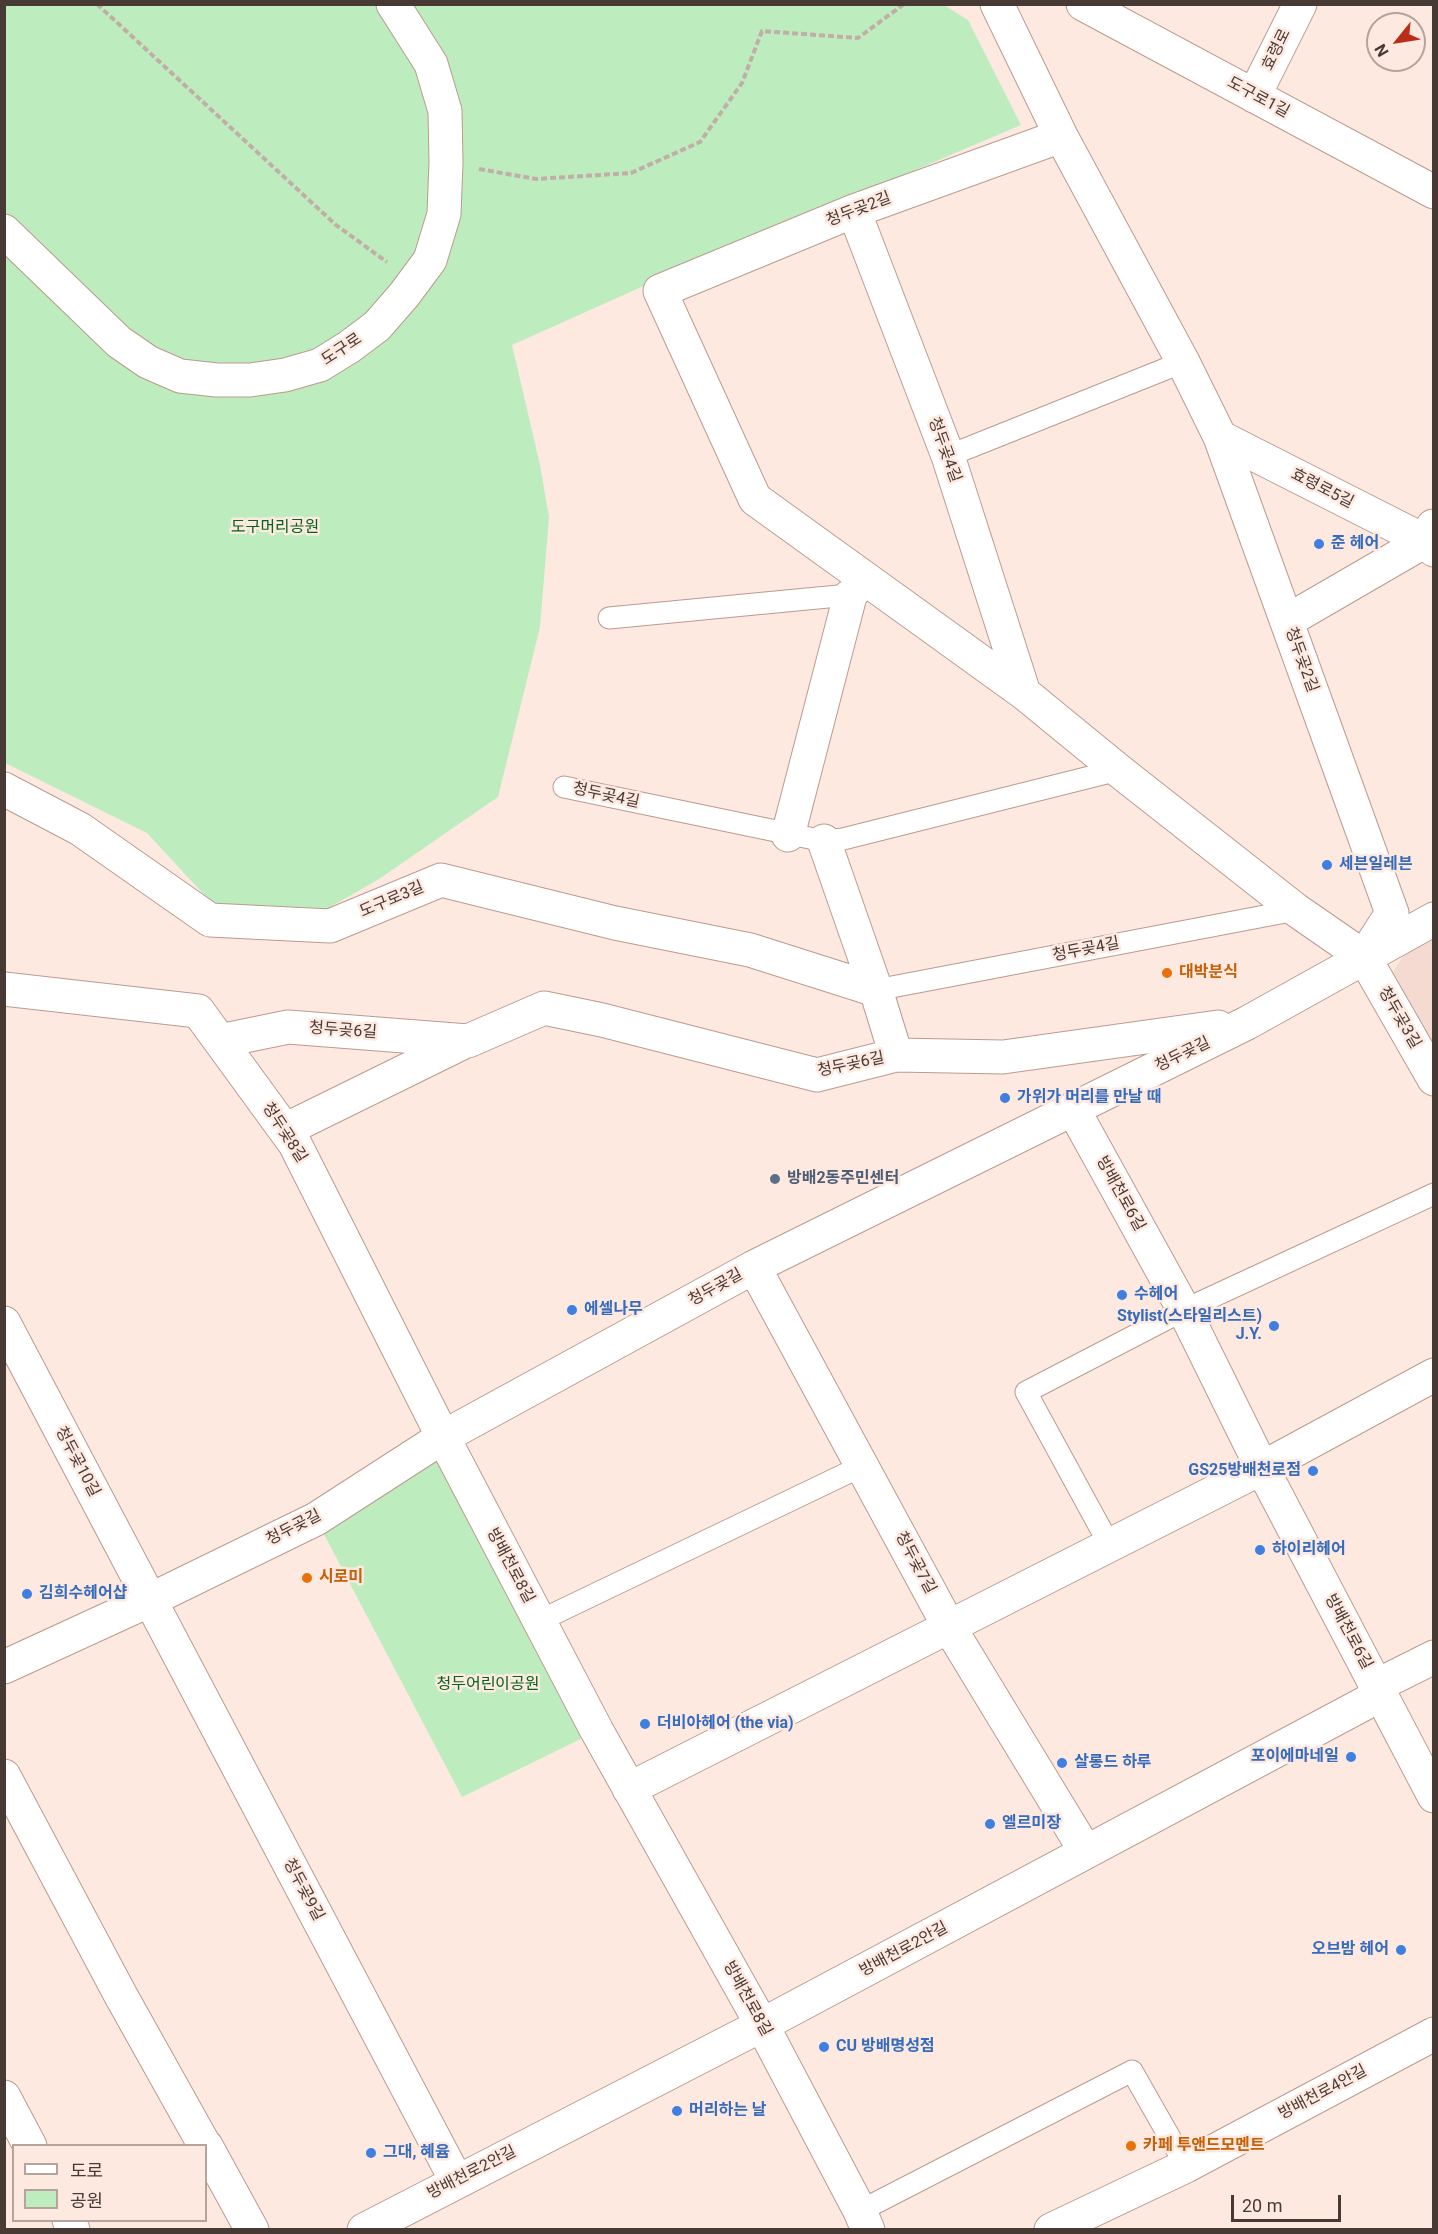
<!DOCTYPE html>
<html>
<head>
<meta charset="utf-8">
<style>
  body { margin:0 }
  #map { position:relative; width:1438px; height:2234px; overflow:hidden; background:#fee9e1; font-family:Roboto,"Noto Sans KR",sans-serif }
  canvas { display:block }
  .frame { position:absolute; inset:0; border:6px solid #473934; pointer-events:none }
  .legend { position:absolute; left:12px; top:2144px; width:195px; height:78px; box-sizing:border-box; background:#fee9e1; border:2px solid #b5a39c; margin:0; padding:8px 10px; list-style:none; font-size:18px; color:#473934 }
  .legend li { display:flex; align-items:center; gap:12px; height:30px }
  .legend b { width:30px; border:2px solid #b5a39c }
  .north { position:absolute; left:1366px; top:12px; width:60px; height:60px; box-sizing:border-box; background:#fee9e1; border:2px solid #b5a39c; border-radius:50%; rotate:240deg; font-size:16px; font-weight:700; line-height:24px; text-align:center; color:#473934 }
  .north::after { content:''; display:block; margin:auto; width:21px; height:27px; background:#ba2d18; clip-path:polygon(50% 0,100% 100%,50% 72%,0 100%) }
  .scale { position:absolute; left:1231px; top:2195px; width:110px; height:27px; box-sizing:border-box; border:3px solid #473934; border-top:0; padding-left:8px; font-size:18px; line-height:21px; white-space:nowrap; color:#473934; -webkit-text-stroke:4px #fee9e1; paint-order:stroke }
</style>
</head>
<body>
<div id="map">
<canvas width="1438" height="2234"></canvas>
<div class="frame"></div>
<ul class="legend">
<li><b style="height:8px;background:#fff"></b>도로</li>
<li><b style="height:16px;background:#bdecbe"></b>공원</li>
</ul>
<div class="north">N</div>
<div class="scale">20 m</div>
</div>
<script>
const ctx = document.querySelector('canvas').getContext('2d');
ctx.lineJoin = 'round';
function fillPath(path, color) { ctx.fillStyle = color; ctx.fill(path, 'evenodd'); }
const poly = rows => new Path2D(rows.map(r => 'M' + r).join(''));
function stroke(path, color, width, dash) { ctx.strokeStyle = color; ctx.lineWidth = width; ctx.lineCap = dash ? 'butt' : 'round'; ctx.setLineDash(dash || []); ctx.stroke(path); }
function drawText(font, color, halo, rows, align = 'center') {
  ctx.font = font + ' Roboto,"Noto Sans KR",sans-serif'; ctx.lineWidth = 5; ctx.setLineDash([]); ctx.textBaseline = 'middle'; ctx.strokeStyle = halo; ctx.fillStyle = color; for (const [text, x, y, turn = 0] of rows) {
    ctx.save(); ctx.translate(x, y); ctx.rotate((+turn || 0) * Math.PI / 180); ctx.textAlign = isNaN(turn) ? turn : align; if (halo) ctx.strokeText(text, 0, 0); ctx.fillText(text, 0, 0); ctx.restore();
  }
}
fillPath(poly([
  [1433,938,1433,1059,1390,977,1404,954]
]), '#f4dad0');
fillPath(poly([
  [4,5,944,5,968,20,1021,125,657,280,512,345,540,465,549,517,540,627,498,797,379,879,318,914,221,913,147,833,5,763],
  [443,1437,597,1731,462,1797,316,1519]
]), '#bdecbe');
const lane = poly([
  [948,456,1183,362],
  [609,618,859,594],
  [564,787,824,841,843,839,1118,770],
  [876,990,1296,910],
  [1109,1544,1026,1392,1184,1310,1434,1194],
  [539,1621,862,1466],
  [860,2211,1132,2071,1186,2166]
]);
const street = poly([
  [997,4,1061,136,1183,362,1220,437,1392,913,1365,955],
  [1083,4,1434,192],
  [1254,96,1300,4],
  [1061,136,854,211,660,291,755,499,1024,693,1118,770,1296,910,1364,957,1434,1079],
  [854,211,948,456,1024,693],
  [1220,437,1425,541,1434,550],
  [1287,621,1425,541,1433,526],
  [4,789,80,829,210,920,330,926,441,880,615,923,750,950,876,990],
  [788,835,850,596],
  [824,841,876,990,896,1055],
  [4,989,198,1011,295,1144,443,1437,597,1731,762,2025,860,2211,868,2230],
  [220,1041,288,1027,468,1041,544,1008,602,1020,817,1075,896,1055,1003,1057,1218,1027],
  [1073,1109,1184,1310,1262,1468,1434,1796],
  [285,1130,466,1041],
  [754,1267,948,1625,1086,1852],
  [4,1323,456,2180],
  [4,1667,150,1600,316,1519,443,1437,754,1267,1247,1023,1434,919],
  [4,1776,120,1994,205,2146],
  [629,1789,1262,1468,1434,1375],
  [4,2097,30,2146],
  [206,2146,252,2230],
  [69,2220,73,2230],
  [364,2230,762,2025,1371,1700,1376,1686,1434,1657],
  [1051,2230,1186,2166,1434,2034]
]);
const secondary = poly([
  [4,231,119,342,148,362,180,376,217,380,250,380,285,375,320,365,349,347,377,326,404,295,430,260,444,214,446,163,445,111,431,64,393,4]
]);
stroke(lane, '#bb9b8e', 23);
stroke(street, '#bb9b8e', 35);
stroke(secondary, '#bb9b8e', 35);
stroke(poly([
  [97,4,336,225,387,262],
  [479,169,536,179,631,173,700,142,742,83,762,31,858,38,904,4]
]), '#c1aea7', 4, [6, 3]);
stroke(lane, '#fff', 21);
stroke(street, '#fff', 33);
stroke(secondary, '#fff', 33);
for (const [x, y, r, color] of [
  [1319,544,6,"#3f7fe0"],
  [1327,865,6,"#3f7fe0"],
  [1167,973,6,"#e8710a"],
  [1005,1098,6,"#3f7fe0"],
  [775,1179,6,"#5c6f8a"],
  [1122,1295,6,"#3f7fe0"],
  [572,1310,6,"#3f7fe0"],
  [1274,1326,6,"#3f7fe0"],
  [1313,1471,6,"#3f7fe0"],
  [1260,1550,6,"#3f7fe0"],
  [307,1578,6,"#e8710a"],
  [27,1594,6,"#3f7fe0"],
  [645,1724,6,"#3f7fe0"],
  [1351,1757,6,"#3f7fe0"],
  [1062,1763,6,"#3f7fe0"],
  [990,1824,6,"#3f7fe0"],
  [1401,1950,6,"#3f7fe0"],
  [824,2047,6,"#3f7fe0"],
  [677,2111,6,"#3f7fe0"],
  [1131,2146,6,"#e8710a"],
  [371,2153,6,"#3f7fe0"]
]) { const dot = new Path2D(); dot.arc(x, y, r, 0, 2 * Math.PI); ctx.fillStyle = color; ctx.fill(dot); stroke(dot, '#fee9e1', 2); }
drawText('16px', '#473934', '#fee9e1', [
  ["효령로",1277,50,-64],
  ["도구로1길",1258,98,28],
  ["청두곶2길",859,210,-21],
  ["도구로",342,350,-33],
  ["청두곶4길",944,450,70],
  ["효령로5길",1322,489,27],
  ["청두곶2길",1301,660,70],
  ["청두곶4길",606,796,12],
  ["도구로3길",392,900,-23],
  ["청두곶4길",1086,950,-11],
  ["청두곶3길",1399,1018,60],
  ["청두곶6길",343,1031,4],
  ["청두곶길",1183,1055,-26],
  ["청두곶6길",851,1065,-12],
  ["청두곶8길",284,1133,57],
  ["방배천로6길",1120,1194,61],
  ["청두곶길",716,1288,-29],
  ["청두곶10길",77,1462,62],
  ["청두곶길",294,1528,-27],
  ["청두곶7길",915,1563,62],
  ["방배천로8길",510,1566,62],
  ["방배천로6길",1348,1632,62],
  ["청두곶9길",303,1890,62],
  ["방배천로2안길",904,1950,-28],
  ["방배천로8길",747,1999,61],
  ["방배천로4안길",1323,2093,-28],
  ["방배천로2안길",472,2173,-27]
]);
drawText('16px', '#016619', '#fee9e1', [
  ["도구머리공원",275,528],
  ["청두어린이공원",488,1685]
]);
drawText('bold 16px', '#366cbe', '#fee9e1', [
  ["준 헤어",1331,544],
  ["세븐일레븐",1339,865],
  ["가위가 머리를 만날 때",1017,1098],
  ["수헤어",1134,1295],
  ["에셀나무",584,1310],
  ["Stylist(스타일리스트)",1262,1317,"right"],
  ["J.Y.",1262,1335,"right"],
  ["GS25방배천로점",1301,1471,"right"],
  ["하이리헤어",1272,1550],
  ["김희수헤어샵",39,1594],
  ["더비아헤어 (the via)",657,1724],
  ["포이에마네일",1339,1757,"right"],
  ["살롱드 하루",1074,1763],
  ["엘르미장",1002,1824],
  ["오브밤 헤어",1389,1950,"right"],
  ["CU 방배명성점",836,2047],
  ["머리하는 날",689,2111],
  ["그대, 혜윰",383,2153]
], 'left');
drawText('bold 16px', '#c56008', '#fee9e1', [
  ["대박분식",1179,973],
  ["시로미",319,1578],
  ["카페 투앤드모멘트",1143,2146]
], 'left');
drawText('bold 16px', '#4e5e75', '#fee9e1', [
  ["방배2동주민센터",787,1179]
], 'left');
</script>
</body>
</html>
